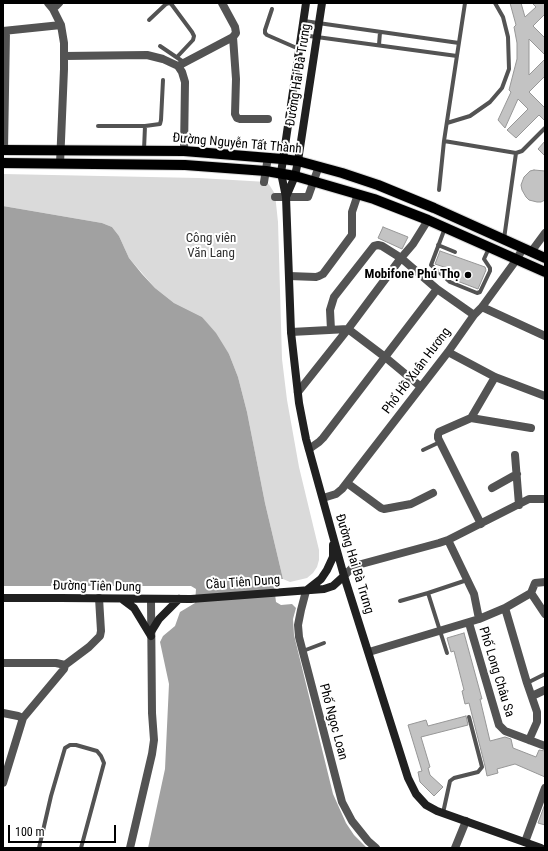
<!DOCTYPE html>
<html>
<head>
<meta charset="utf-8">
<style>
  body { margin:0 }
  #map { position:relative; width:548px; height:851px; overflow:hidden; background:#fff; font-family:"Roboto Condensed",sans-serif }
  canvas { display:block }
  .frame { position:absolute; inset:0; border:4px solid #000; pointer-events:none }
  .scale { position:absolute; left:8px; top:825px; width:108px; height:18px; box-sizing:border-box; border:2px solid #000; border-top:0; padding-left:5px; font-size:12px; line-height:14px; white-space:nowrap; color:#000; -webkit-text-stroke:3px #fff; paint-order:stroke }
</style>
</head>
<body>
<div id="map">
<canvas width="548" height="851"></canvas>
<div class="frame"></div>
<div class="scale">100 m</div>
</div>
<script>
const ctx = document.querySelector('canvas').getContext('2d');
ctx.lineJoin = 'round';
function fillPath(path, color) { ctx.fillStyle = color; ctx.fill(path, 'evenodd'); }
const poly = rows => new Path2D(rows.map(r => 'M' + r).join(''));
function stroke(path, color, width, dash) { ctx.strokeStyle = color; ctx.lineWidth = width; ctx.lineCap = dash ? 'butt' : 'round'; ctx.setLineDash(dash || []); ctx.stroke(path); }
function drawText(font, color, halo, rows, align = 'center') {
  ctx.font = font + ' "Roboto Condensed",sans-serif'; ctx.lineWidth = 4; ctx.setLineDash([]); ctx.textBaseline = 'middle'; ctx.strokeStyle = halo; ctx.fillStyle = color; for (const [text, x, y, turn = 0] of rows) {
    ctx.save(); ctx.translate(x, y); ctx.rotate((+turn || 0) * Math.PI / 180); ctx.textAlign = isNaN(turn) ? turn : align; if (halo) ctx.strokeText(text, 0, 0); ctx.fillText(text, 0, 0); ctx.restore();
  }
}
fillPath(poly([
  [3,174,199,178,267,182,270,186,275,194,278,222,282,359,287,400,299,467,319,550,319,560,317,567,313,573,307,578,290,582,283,579,265,503,247,412,238,377,229,354,202,317,174,303,155,288,129,258,119,236,112,227,102,223,3,206]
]), '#dadada');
fillPath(poly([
  [3,206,102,223,112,227,119,236,129,258,142,274,155,288,174,303,202,317,216,333,229,354,238,377,247,412,265,503,283,579,280,579,276,581,274,586,276,602,281,605,292,604,296,608,293,619,294,635,333,794,346,823,354,835,367,848,148,848,165,769,169,684,160,642,163,636,175,626,180,612,195,603,196,589,191,586,3,586]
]), '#a1a1a1');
const building = poly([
  [510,3,521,3,525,17,536,7,532,3,545,3,545,14,533,26,545,38,545,55,529,39,529,75,545,59,545,76,529,92,545,108,545,121,539,115,516,138,507,130,528,109,518,99,505,128,498,120,511,92,509,90,517,59,517,43,514,27,516,25,510,3],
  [545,141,545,156,538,149,545,141],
  [534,170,545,171,545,200,541,202,537,202,529,200,526,197,522,190,521,185,524,177,530,171,534,170],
  [383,227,408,237,402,249,378,238,383,227],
  [440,251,485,267,486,270,478,289,452,279,450,278,453,270,435,264,440,251],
  [464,633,482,699,480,699,490,741,505,737,511,739,513,748,536,757,539,750,545,751,545,777,515,764,497,769,498,773,487,776,485,766,469,703,465,704,462,691,464,690,454,651,451,652,447,638,464,633],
  [466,716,468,725,421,737,430,767,428,768,430,775,443,787,434,796,420,782,418,772,422,771,408,725,426,720,428,726,466,716],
  [545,804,545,825,538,823,545,804]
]);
fillPath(building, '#c3c3c3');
stroke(building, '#979797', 1);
const primary = poly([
  [3,150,184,151,282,159,298,161,342,173,378,185,434,208,545,258],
  [3,163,185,165,266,171,295,176,374,199,428,220,545,272]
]);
stroke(primary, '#dbdbdb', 12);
stroke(poly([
  [170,3,172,5,192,32,194,36,193,40,177,57],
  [272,9,265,30,265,33,267,35,299,49],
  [149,20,166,4,169,3],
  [304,21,459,43],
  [302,35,457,56],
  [379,45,380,32],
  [160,46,185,63],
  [447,123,470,116,490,102,502,88,509,69,508,37,503,17,495,3],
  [98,126,145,126,160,124,161,120,163,80],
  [444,141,516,153,522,151,545,128],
  [144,150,145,126],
  [439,190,444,141,465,3],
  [445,228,431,265,450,282,477,293,480,292,490,271,490,268,484,259,489,248],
  [504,239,516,153],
  [438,245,455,252],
  [423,450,440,442],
  [428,593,467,580],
  [400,601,428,593,447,653],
  [303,651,324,643],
  [527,683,545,674],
  [443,813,450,781,454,778,478,772,482,767,469,717],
  [39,848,51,796,65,748,70,745,76,745,97,751,101,756,104,763,81,848]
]), '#535353', 4);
stroke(poly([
  [48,3,53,9,61,25,64,43,64,69,60,164],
  [53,9,59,3],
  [3,31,61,25],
  [233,37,236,79,235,114,237,118,240,119,268,119],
  [64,56,147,55,163,59,178,66,182,72,185,82,184,151],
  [178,66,233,37,236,33,235,27,222,3],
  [4,150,6,31],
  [264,182,268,157],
  [275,197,308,197,319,166],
  [531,252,545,233],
  [289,276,316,277,319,276,323,274,352,235,352,212,358,194],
  [482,307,545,336],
  [331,330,330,310,334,297,374,246,378,245,382,246,401,258,437,289,474,315],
  [291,332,348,329,385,357,421,387],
  [448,352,495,377,545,396],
  [298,392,348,329,401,258,413,244,428,220],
  [471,418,531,428],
  [309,449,319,442,323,438,437,289],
  [515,455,519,505],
  [347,483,381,508,384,509,411,504,433,493],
  [492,488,517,474],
  [323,498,336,494,342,489,448,352,474,315,482,307,517,259,523,248],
  [481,524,438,438,438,435,439,432,471,418,495,377],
  [448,540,474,594,479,619],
  [344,576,354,566,439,543,448,540,529,499,545,499],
  [306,591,301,610,298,625,299,637,342,802,352,821,368,841,376,848],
  [531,593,545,614],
  [505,608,527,683,537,712,537,722,529,740],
  [469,623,499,725,505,731,545,746],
  [369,652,479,619,505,608,531,593,535,583,545,582],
  [3,663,56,663,65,665],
  [532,696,545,690],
  [3,713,18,716,23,718],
  [3,783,23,718,64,669,65,665,89,647,100,636,101,631,99,598],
  [525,842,545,788],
  [130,848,152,754,154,740,152,713,151,600],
  [455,848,466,821]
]), '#535353', 8);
stroke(poly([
  [306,3,281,173,286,197,291,332,299,403,306,439,344,576,408,778,416,794,426,805,437,811,541,848],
  [286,197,295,176,298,161,322,3],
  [307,590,321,579,327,570,333,557,333,545],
  [3,598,60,598,191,599,324,589,333,586,344,576],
  [122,599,134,608,151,636],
  [151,632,159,619,179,599]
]), '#202020', 8);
stroke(primary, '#000', 10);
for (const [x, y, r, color] of [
  [468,275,4,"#000"]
]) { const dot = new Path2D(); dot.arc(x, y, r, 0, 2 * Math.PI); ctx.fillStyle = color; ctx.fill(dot); stroke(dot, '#fff', 1.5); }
drawText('13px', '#000', '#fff', [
  ["Đường Hai Bà Trưng",299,75,-81],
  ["Đường Nguyễn Tất Thành",237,144,5],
  ["Phố Hồ Xuân Hương",417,371,-53],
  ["Đường Hai Bà Trưng",354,564,73],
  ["Cầu Tiên Dung",243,583,-4],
  ["Đường Tiên Dung",97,587,1],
  ["Phố Long Châu Sa",496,672,73],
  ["Phố Ngọc Loan",333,722,75]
]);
drawText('13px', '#313131', '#fff', [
  ["Công viên",211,239],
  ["Văn Lang",211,254]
]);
drawText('bold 13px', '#000', '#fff', [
  ["Mobifone Phú Thọ",460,275]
], 'right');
</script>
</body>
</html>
